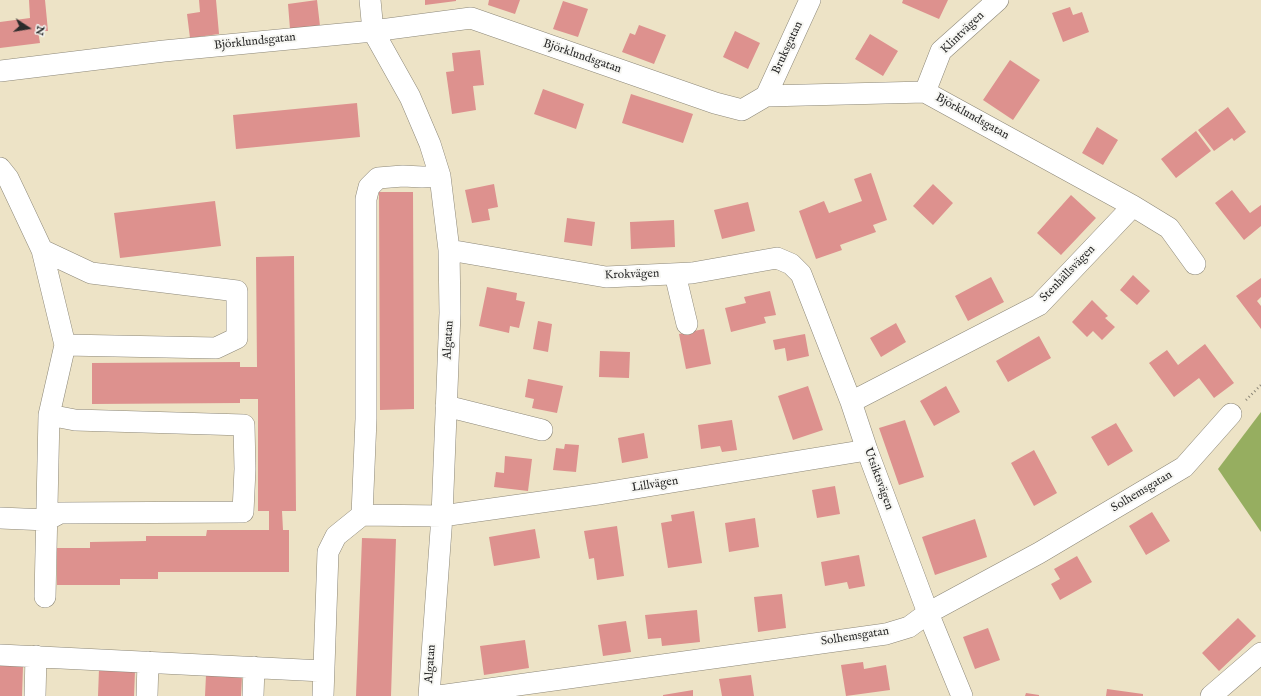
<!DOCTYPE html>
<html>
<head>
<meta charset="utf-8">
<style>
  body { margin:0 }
  #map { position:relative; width:1261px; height:696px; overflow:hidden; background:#ede3c6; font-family:"IM FELL English",serif }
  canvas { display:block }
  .north { position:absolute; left:8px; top:8px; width:40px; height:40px; -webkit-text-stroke:3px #f6f6f2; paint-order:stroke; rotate:102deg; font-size:11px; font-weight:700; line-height:16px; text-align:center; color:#2b2b2b }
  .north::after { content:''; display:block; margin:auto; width:14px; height:18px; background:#2b2b2b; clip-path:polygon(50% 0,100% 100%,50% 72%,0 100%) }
</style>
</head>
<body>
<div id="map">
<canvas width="1261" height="696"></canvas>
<div class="north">N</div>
</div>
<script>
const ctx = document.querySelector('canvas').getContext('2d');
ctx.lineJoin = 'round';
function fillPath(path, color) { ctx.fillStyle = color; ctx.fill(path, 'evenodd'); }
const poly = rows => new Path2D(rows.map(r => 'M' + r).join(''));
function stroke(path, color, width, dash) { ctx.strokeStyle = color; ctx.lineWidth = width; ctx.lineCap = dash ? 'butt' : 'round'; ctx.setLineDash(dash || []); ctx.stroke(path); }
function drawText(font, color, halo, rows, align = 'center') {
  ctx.font = font + ' "IM FELL English",serif'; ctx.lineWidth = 4; ctx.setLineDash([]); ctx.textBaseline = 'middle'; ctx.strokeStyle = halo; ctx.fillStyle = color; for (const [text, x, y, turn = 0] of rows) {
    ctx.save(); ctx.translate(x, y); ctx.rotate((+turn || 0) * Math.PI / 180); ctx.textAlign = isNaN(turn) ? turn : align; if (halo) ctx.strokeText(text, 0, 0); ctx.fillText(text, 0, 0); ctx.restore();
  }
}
fillPath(poly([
  [1261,412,1261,532,1218,469]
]), '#96ae60');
fillPath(poly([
  [29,0,45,0,48,31,38,31,40,43,0,48,0,22,30,18],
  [199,0,216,0,219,34,190,38,187,14,200,12],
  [317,0,320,26,290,29,288,4],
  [425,0,456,0,456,1,425,5],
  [489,0,520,0,515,14,488,5],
  [903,0,948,0,939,19,902,3],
  [563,1,588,9,578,37,553,29],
  [1070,7,1073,15,1082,12,1089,32,1063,42,1052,13],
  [639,25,666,35,654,64,622,52,630,33,635,35],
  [735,31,760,43,748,69,723,57],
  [870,34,898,51,883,76,855,59],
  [480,50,484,85,473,86,476,110,452,114,446,72,454,71,452,53],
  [1010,60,1040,80,1013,120,983,100],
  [543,89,584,104,576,129,534,114],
  [631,94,693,114,683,143,622,123],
  [357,103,360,137,236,149,233,115],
  [1228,107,1246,132,1234,141,1232,138,1214,151,1198,130],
  [1097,127,1118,140,1103,165,1082,153],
  [1196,131,1211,151,1176,178,1161,159],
  [871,173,887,220,873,225,876,232,840,245,842,250,816,259,799,211,824,201,829,213,862,201,854,179],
  [494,184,498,207,488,209,490,220,472,223,465,190],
  [933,184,953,203,933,225,913,206],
  [1232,190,1250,213,1261,205,1261,226,1244,240,1215,203],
  [379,192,413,192,414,409,380,410],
  [1071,195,1096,218,1061,255,1037,233],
  [215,201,221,246,120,258,114,213],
  [748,202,755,231,722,239,714,210],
  [567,218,595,222,592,246,564,242],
  [674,220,675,247,631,249,630,222],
  [294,256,296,511,282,511,283,530,289,530,289,572,158,572,158,579,120,579,120,585,57,585,57,548,90,548,90,542,146,541,146,536,206,536,207,530,269,530,269,511,258,511,258,399,240,399,240,403,92,404,92,363,240,362,240,367,257,367,256,257],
  [1133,275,1150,291,1137,305,1120,290],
  [991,277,1004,302,968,321,955,296],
  [1261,278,1261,297,1257,301,1261,306,1261,329,1236,296],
  [487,287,517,293,516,300,525,302,519,328,510,326,509,333,479,326],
  [770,291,776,315,764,317,766,323,731,332,725,308,746,303,744,297],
  [1092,300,1108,316,1105,318,1115,327,1102,340,1093,331,1087,337,1072,322],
  [538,321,552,324,548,352,533,349],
  [896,323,906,342,881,357,870,338],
  [704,329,711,364,686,369,679,334],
  [805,334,809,356,787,361,785,348,775,350,773,340],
  [1039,336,1051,358,1008,382,996,361],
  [1205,344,1234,383,1214,398,1199,378,1174,397,1149,363,1167,350,1178,365],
  [600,351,630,352,629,378,599,377],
  [528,379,563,386,557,413,532,408,534,399,525,397],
  [808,386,823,430,793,440,778,396],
  [946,386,960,412,934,426,920,401],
  [732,420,737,450,722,452,720,446,701,449,698,425],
  [905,420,924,477,899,485,879,428],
  [1116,423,1133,451,1108,466,1091,437],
  [644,433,648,458,622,463,618,438],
  [565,444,579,445,576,472,553,470,556,448,564,449],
  [1034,450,1057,493,1034,506,1011,463],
  [505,456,532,459,528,491,494,487,496,472,504,473],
  [835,486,840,514,817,518,812,490],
  [694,511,702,563,668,568,661,523,672,521,671,515],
  [1152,512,1170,541,1146,555,1129,526],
  [755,518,759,547,729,552,725,523],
  [975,519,987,557,935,575,922,537],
  [617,526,624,576,597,580,594,558,589,559,584,531],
  [535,529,540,558,494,566,489,537],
  [362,538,396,539,391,696,356,696],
  [859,555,865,586,849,589,847,582,825,586,821,562],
  [1077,556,1092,582,1060,600,1051,584,1060,579,1054,569],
  [782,594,786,628,758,632,754,597],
  [697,610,700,642,662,646,661,638,648,639,645,615],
  [1238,618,1256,636,1219,671,1202,653],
  [626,621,631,652,603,656,598,625],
  [988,628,1000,660,975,669,963,637],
  [525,640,529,668,484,675,480,646],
  [863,662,864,669,886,665,890,690,846,696,841,665],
  [0,665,23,666,22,696,0,696],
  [99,669,135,671,134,696,98,696],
  [206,675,242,676,241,696,205,696],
  [751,675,754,696,722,696,719,679],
  [1107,689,1143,694,1143,696,1106,696],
  [693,690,693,696,663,696,663,695],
  [1026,693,1039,695,1039,696,1025,696]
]), '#dd918e');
const minor = poly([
  [370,0,373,31,410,97,430,144,440,176,449,250,450,313,442,516,429,696],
  [0,71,164,51,373,31,471,18,715,103,742,110,766,96,925,92,1133,206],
  [925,92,941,51,998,0],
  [766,96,810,0],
  [0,168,8,178,18,199,42,250,65,345,49,415,45,597],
  [440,176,422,177,403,176,378,178,369,187,366,199,366,419,362,515,442,516,598,494,867,450],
  [42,250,91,273,237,291,237,338,216,348,65,345],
  [449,250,606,277,692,273,777,258,791,264,801,274,851,402,867,450,928,613,962,696],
  [675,274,687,324],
  [851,402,1039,305,1133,206,1169,228,1195,264],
  [446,406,542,430],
  [0,518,47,520,60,513,243,512,245,469,244,425,75,420,49,415],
  [0,655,323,671],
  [35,696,36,656],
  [147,696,148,662],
  [253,696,254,667],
  [323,696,328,552,336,536,362,515],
  [439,696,886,634,909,627,928,613,1039,553,1184,467,1231,414],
  [1211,696,1261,653]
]);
stroke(minor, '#8c8778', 22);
stroke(poly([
  [1246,400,1261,385]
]), '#8c8778', 2.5, [1, 3]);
stroke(minor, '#fff', 21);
drawText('12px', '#2b2b2b', '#f6f6f2', [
  ["Klintvägen",963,33,-44],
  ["Björklundsgatan",255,42,-6],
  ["Bruksgatan",788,48,-65],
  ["Björklundsgatan",582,57,19],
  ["Björklundsgatan",972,117,29],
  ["Stenhällsvägen",1068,274,-46],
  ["Krokvägen",632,275,-2],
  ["Algatan",449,340,-87],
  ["Utsiktsvägen",878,479,70],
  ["Lillvägen",655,485,-9],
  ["Solhemsgatan",1142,492,-31],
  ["Solhemsgatan",855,637,-9],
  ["Algatan",431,664,-86]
]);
</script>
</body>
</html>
